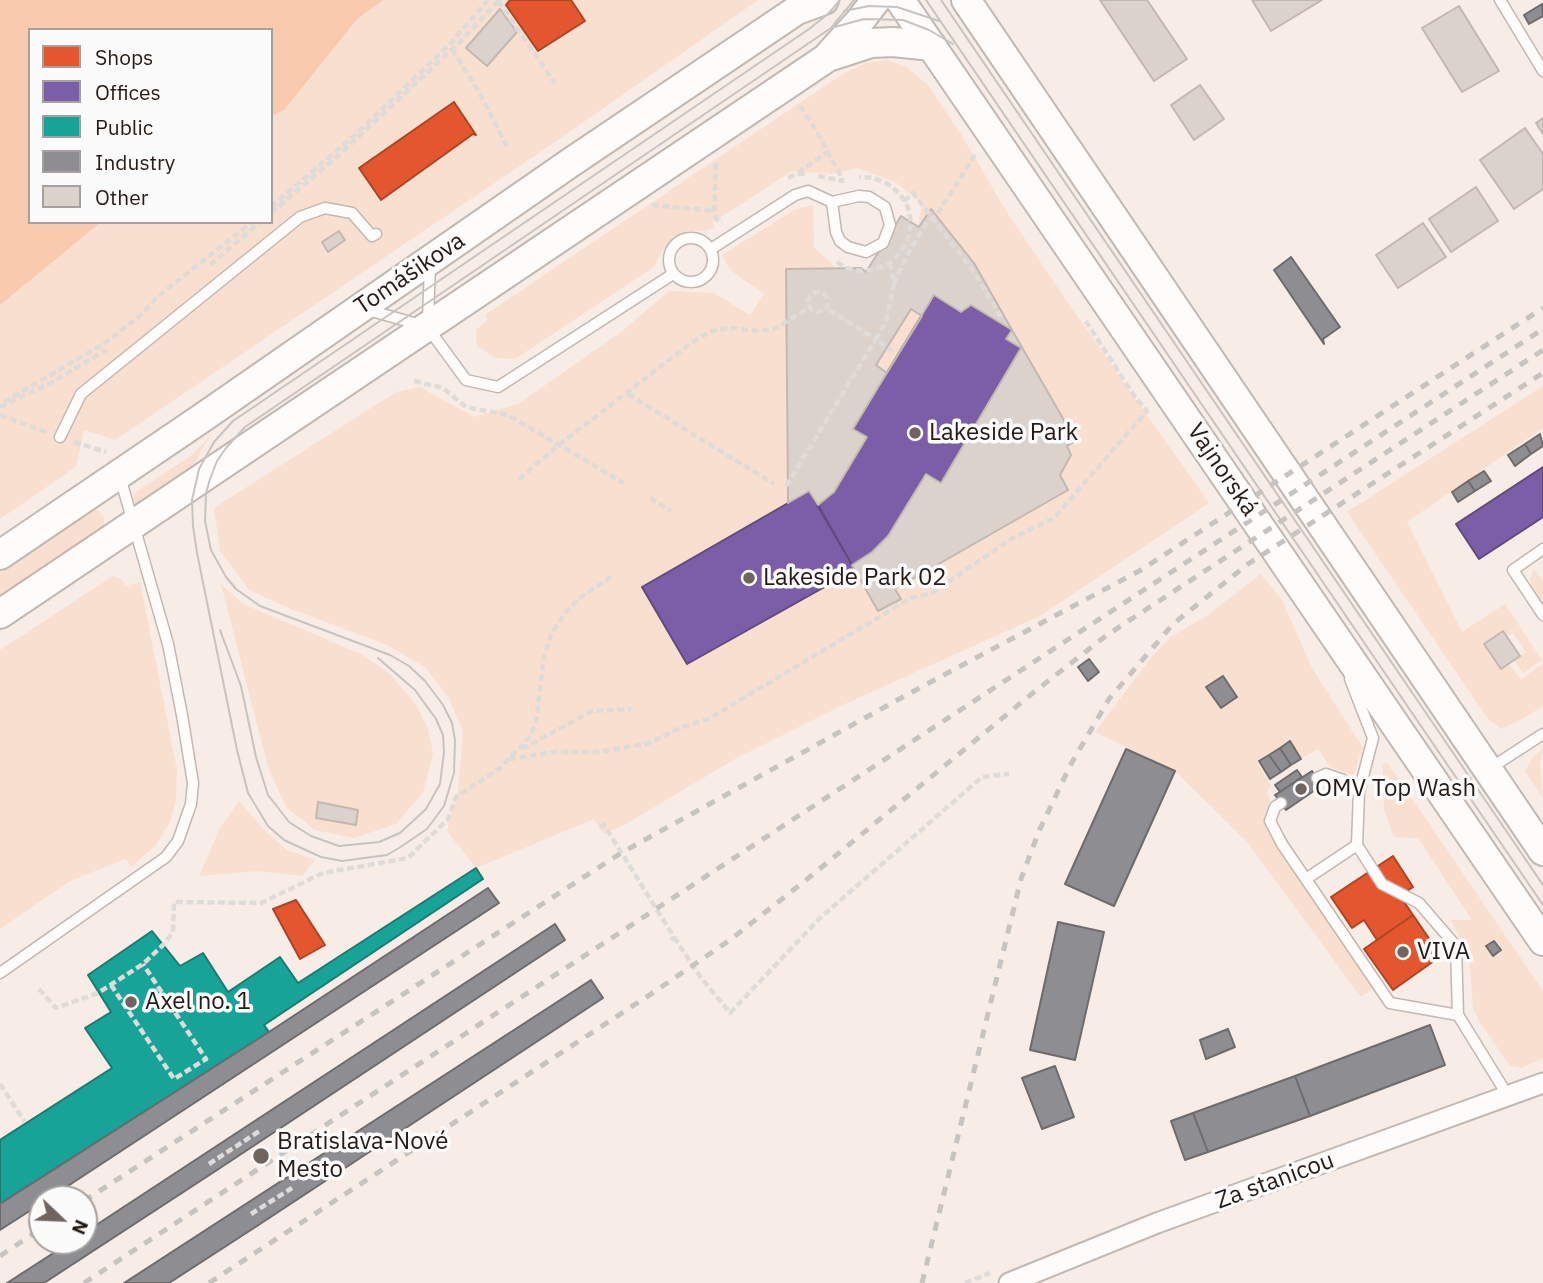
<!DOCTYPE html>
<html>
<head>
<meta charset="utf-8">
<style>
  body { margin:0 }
  #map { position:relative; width:1543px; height:1283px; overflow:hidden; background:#f7ece6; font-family:"IBM Plex Sans",sans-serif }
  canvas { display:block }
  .legend { position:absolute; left:28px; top:28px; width:245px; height:196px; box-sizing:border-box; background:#fbfbfb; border:2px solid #a6a19f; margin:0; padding:9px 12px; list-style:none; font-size:21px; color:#261b15 }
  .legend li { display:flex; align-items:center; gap:14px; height:35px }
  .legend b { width:35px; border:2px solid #a6a19f }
  .north { position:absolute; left:28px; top:1185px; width:70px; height:70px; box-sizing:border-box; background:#fbfbfb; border:2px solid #a6a19f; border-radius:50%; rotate:113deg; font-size:19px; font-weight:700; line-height:28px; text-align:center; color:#261b15 }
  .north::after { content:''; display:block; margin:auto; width:24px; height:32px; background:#6f645e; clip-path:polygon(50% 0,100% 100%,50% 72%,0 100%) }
</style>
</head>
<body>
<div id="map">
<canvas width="1543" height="1283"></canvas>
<ul class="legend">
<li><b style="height:19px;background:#e4572e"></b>Shops</li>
<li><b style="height:19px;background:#7b5ea7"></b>Offices</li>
<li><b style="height:19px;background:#17a398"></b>Public</li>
<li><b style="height:19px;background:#8d8d92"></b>Industry</li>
<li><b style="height:19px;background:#dcd2cc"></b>Other</li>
</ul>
<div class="north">N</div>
</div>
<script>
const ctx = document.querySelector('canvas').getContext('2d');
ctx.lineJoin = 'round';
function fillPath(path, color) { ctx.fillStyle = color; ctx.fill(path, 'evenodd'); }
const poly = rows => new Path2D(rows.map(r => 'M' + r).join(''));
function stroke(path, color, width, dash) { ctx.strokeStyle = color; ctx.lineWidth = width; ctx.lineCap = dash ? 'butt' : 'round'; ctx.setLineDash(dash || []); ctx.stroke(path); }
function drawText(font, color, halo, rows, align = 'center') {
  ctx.font = font + ' "IBM Plex Sans",sans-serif'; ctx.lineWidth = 7; ctx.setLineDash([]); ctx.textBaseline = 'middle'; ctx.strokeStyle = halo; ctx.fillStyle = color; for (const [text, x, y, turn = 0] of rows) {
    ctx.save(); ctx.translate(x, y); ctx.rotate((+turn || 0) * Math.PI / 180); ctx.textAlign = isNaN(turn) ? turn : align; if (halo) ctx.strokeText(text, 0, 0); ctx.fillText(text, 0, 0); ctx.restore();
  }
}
fillPath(poly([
  [0,0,758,0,555,142,115,440,84,430,76,467,0,519],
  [30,30,271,30,271,222,30,222],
  [888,60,905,66,928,85,962,136,1008,214,1066,300,1209,503,1040,616,847,703,735,759,624,825,604,834,594,819,476,868,447,831,458,790,463,732,449,698,425,667,387,645,291,609,249,590,220,551,214,508,396,392,420,387,474,417,518,404,621,332,669,291,714,293,750,315,764,294,730,270,722,255,796,209,813,205,814,247,836,268,870,279,917,231,922,204,897,183,858,168,832,174,792,171,712,223,715,228,703,231,690,231,674,236,662,251,654,267,515,359,496,358,477,346,476,330,488,320,485,315,841,75,865,63],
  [1543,386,1543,428,1407,522,1462,632,1505,604,1542,660,1523,673,1514,660,1526,652,1513,633,1507,636,1503,631,1501,669,1509,664,1521,679,1543,664,1543,706,1524,718,1501,729,1488,719,1347,512],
  [212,434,201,450,194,470,132,512,132,500,137,491,192,455],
  [92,509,99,511,104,517,104,525,98,534,0,600,0,570,85,512],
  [1534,569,1543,582,1543,603,1531,585,1530,579],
  [1261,574,1282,600,1312,668,1363,748,1353,776,1330,767,1318,749,1301,759,1290,741,1257,763,1271,785,1267,792,1270,800,1264,818,1268,832,1388,1009,1387,1011,1372,989,1361,997,1248,843,1175,771,1095,732,1150,659,1172,636,1205,617],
  [113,576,122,579,125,586,140,582,177,770,176,800,170,822,156,845,131,867,125,859,70,881,0,929,0,650],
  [221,584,243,604,361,654,390,674,416,705,428,728,433,754,423,792,396,824,354,838,315,830,286,807,268,767],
  [1543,749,1540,766,1543,798,1525,771,1533,757],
  [1387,762,1543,991,1543,1058,1522,1068,1510,1066,1479,1021,1473,1007,1469,957,1451,920,1472,920,1418,838,1394,837,1384,810,1383,765],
  [239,801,264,830,287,850,315,860,302,876,257,871,199,876,220,828]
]), '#f9dfcf');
fillPath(poly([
  [0,0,383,0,357,19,284,110,271,116,271,30,30,30,30,222,101,222,0,305]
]), '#f9caad');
const shops = poly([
  [510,0,571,0,585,21,538,51,506,5,510,0],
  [454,102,476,135,473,134,381,200,359,168,454,102],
  [1393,856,1413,887,1400,896,1413,915,1377,940,1364,920,1352,928,1331,897,1393,856],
  [296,900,325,945,300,959,273,909,296,900],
  [1413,915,1441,956,1393,990,1364,949,1413,915]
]);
fillPath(shops, '#e4572e');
stroke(shops, '#ab4526', 2);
const offices = poly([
  [934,295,961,312,971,305,1012,330,1006,339,1021,348,941,483,926,474,888,536,872,552,852,565,818,505,834,492,867,437,853,429,934,295],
  [1543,467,1543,517,1479,559,1456,524,1543,467],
  [809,491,855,570,687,664,642,587,809,491]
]);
fillPath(offices, '#7b5ea7');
stroke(offices, '#624a7b', 2);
const public = poly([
  [476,868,483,879,264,1025,269,1032,0,1204,0,1140,112,1068,85,1028,111,1012,88,975,152,931,180,966,203,953,228,992,280,957,298,983,476,868]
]);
fillPath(public, '#17a398');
stroke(public, '#1c7a71', 2);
const industry = poly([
  [1542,4,1543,16,1529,24,1524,15,1542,4],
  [1291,257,1340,327,1323,339,1324,344,1274,270,1291,257],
  [1540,434,1543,446,1531,454,1525,444,1540,434],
  [1525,444,1531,454,1515,466,1508,455,1525,444],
  [1484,471,1491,481,1475,491,1468,481,1484,471],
  [1468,481,1475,491,1458,502,1452,492,1468,481],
  [1089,659,1099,672,1088,681,1078,667,1089,659],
  [1223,676,1237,697,1221,708,1206,687,1223,676],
  [1290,741,1301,759,1291,765,1280,748,1290,741],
  [1280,748,1291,765,1281,772,1269,755,1280,748],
  [1126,749,1175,771,1114,906,1065,884,1126,749],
  [1269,755,1281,772,1270,779,1259,761,1269,755],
  [1297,770,1302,777,1280,792,1275,785,1297,770],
  [1312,771,1321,786,1286,810,1275,795,1312,771],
  [488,888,499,903,48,1199,42,1199,42,1203,0,1230,0,1204,269,1032,488,888],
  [1058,922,1104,932,1075,1060,1030,1050,1058,922],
  [555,924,565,940,214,1172,44,1283,7,1283,72,1241,84,1241,84,1233,555,924],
  [1494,941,1501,950,1493,956,1486,946,1494,941],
  [591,980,603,998,257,1226,169,1283,124,1283,591,980],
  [1430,1025,1445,1065,1310,1116,1295,1076,1430,1025],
  [1228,1029,1235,1047,1206,1059,1200,1040,1228,1029],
  [1055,1066,1074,1117,1042,1129,1022,1078,1055,1066],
  [1295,1076,1310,1116,1208,1152,1193,1113,1295,1076],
  [1193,1113,1208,1152,1185,1160,1171,1121,1193,1113]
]);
fillPath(industry, '#8d8d92');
stroke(industry, '#6e6b6c', 2);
const building = poly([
  [1100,0,1147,0,1187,59,1154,81,1100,0],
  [1252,0,1322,0,1271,31,1252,0],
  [1459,6,1499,71,1462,92,1422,28,1459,6],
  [500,9,517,32,487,66,466,48,500,9],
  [1200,85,1224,119,1194,140,1171,105,1200,85],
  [1543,118,1543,134,1536,123,1543,118],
  [1525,128,1543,154,1543,189,1514,209,1480,160,1525,128],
  [1476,187,1498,221,1451,252,1429,219,1476,187],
  [931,209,974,263,1012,330,971,305,961,312,934,295,853,429,867,437,834,492,818,505,809,491,788,503,786,269,861,268,866,272,901,216,919,227,931,209],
  [1423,223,1446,257,1398,288,1376,255,1423,223],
  [339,231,345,240,328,252,322,242,339,231],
  [911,309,922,316,887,373,876,365,911,309],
  [1012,330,1076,441,1067,446,1071,455,1060,475,1068,490,895,589,901,599,878,611,852,565,872,552,888,536,926,474,941,483,1021,348,1006,339,1012,330],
  [1503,631,1520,656,1501,669,1484,644,1503,631],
  [318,802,358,810,356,825,316,818,318,802]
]);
fillPath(building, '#dcd2cc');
stroke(building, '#c2b8b2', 2);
const lane = poly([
  [1500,0,1543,71],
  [859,196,869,197,885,207,890,225,883,243,866,252,848,247,840,241,836,232,832,202,859,196],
  '669 260a22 22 0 1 1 44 0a22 22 0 1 1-44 0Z',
  [711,249,795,195,808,191,832,202],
  [368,310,421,325],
  [428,320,430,265],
  [428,328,466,380,498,387,673,274],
  [60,437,81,394,300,217,325,208,352,213,372,236,376,234],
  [1543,549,1513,570,1543,615],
  [1350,679,1373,738,1359,792,1357,845,1382,884,1419,903,1456,946,1458,1015,1508,1096],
  [1489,769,1543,734],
  [1317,778,1326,774,1343,780,1359,792],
  [1281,803,1275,807,1270,821,1282,844,1390,1003,1458,1015],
  [1306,879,1357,845],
  [0,973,166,857,178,841,191,804,193,783,182,715,168,644,120,477]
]);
const street = poly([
  [1009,1283,1157,1223,1543,1083]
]);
const secondary = poly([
  [900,0,1543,941],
  [966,0,1543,851],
  [829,55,859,22,876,0],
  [0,555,202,418,570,163,797,10,824,0],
  [0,614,828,57,871,43,893,42,932,46]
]);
stroke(lane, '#c2b8b2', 13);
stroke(street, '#c2b8b2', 23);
stroke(secondary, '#c2b8b2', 32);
stroke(poly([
  [498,1,555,83],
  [452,49,480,94,508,149],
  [800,106,814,127,843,180],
  [716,163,714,215,719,222,722,221],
  [798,173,827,152],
  [818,176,844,181],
  [788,178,797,174,806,173],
  [904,201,913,193,974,272,1001,317],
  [652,205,714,211],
  [271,207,358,132,450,44,488,0],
  [271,213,339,155,462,40,499,0],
  [837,262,846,268,861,271,876,269,890,263,901,252,908,238,911,223,908,207,900,194,888,184,874,178,859,177],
  [890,263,894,284,886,322,876,339,895,353],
  [210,265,260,222],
  [894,284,907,255,927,222,936,216,975,155],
  '808 302a10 10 0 1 1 20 0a10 10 0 1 1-20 0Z',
  [414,381,443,388,466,407,508,415,624,483],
  [628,394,774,484],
  [4,402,105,343,141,315,156,298,252,222],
  [0,407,51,383,106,350],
  [0,415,46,432],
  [74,442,106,452],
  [519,479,560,444,691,343,711,331,730,328,759,331,774,329,809,308],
  [786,486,876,339,826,308],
  [650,498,671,511],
  [522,749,592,711,631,709],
  [509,759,554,752,599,752,649,743,680,728,710,718,911,598,932,593,1011,539,1054,518,1147,411,1135,397,1085,320],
  [600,828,604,825,674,937,671,940],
  [674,937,699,975,730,1013,820,918,982,777,1009,774],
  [111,985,174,1079,206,1059,143,964],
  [39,989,56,1008,98,993,143,964,163,945,173,932,174,902,261,903,323,873,408,858,448,819,456,797,499,769,530,737,536,722,544,656,552,633,565,613,581,597,614,575],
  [0,1084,25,1122],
  [209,1164,261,1130],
  [251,1214,292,1188],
  [965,1283,990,1273]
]), '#dfdbd9', 4.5, [7, 3.5]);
stroke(lane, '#fefcfb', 10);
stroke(street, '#fefcfb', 19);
stroke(secondary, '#fefcfb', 28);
stroke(poly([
  [840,0,829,13,809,29,233,421,214,442,199,469,192,500,193,526,197,553,237,750,248,793,268,826,284,840,321,857,342,861,387,855,399,848,427,829,444,806,454,773,455,740,452,723,443,705,425,681,409,666,390,655,260,606,236,589,226,577,211,550,205,521,206,493,210,479,217,461,226,448,245,427,831,28,854,0],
  [926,0,1543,905],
  [941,0,1543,885],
  [844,11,869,6,897,7,939,21],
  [831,28,864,19,903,20,929,30,953,44],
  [220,630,241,686,256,757,268,795,289,822,311,836,339,846,379,842,400,833,426,809,440,784,444,752,443,735,436,719,415,690,378,658]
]), '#c6c3c1', 2);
stroke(poly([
  [84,1201,621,853,910,693,1141,570,1543,308],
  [0,1256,42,1228],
  [84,1283,1543,329],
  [209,1283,651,994,730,940,811,876,1034,692,1107,635,1543,350],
  [922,1283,1021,879,1039,831,1071,764,1109,699,1173,624,1248,564,1543,373]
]), '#c6c3c1', 5, [9, 9]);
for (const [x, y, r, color] of [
  [915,433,7,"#6f645e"],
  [749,578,7,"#6f645e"],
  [1301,789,7,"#6f645e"],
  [1403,952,7,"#6f645e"],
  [131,1002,7,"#6f645e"],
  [261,1156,9,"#6f645e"]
]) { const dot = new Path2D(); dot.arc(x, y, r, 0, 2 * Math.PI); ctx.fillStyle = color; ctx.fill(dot); stroke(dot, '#fbfbfb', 2.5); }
drawText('24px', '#261b15', '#fbfbfb', [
  ["Tomášikova",410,274,-34],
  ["Vajnorská",1222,470,56],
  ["Za stanicou",1275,1181,-20]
]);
drawText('24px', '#261b15', '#fbfbfb', [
  ["Lakeside Park",929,433],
  ["Lakeside Park 02",763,578],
  ["OMV Top Wash",1315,789],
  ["VIVA",1417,952],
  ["Axel no. 1",145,1002],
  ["Bratislava-Nové",277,1142],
  ["Mesto",277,1170]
], 'left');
</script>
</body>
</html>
